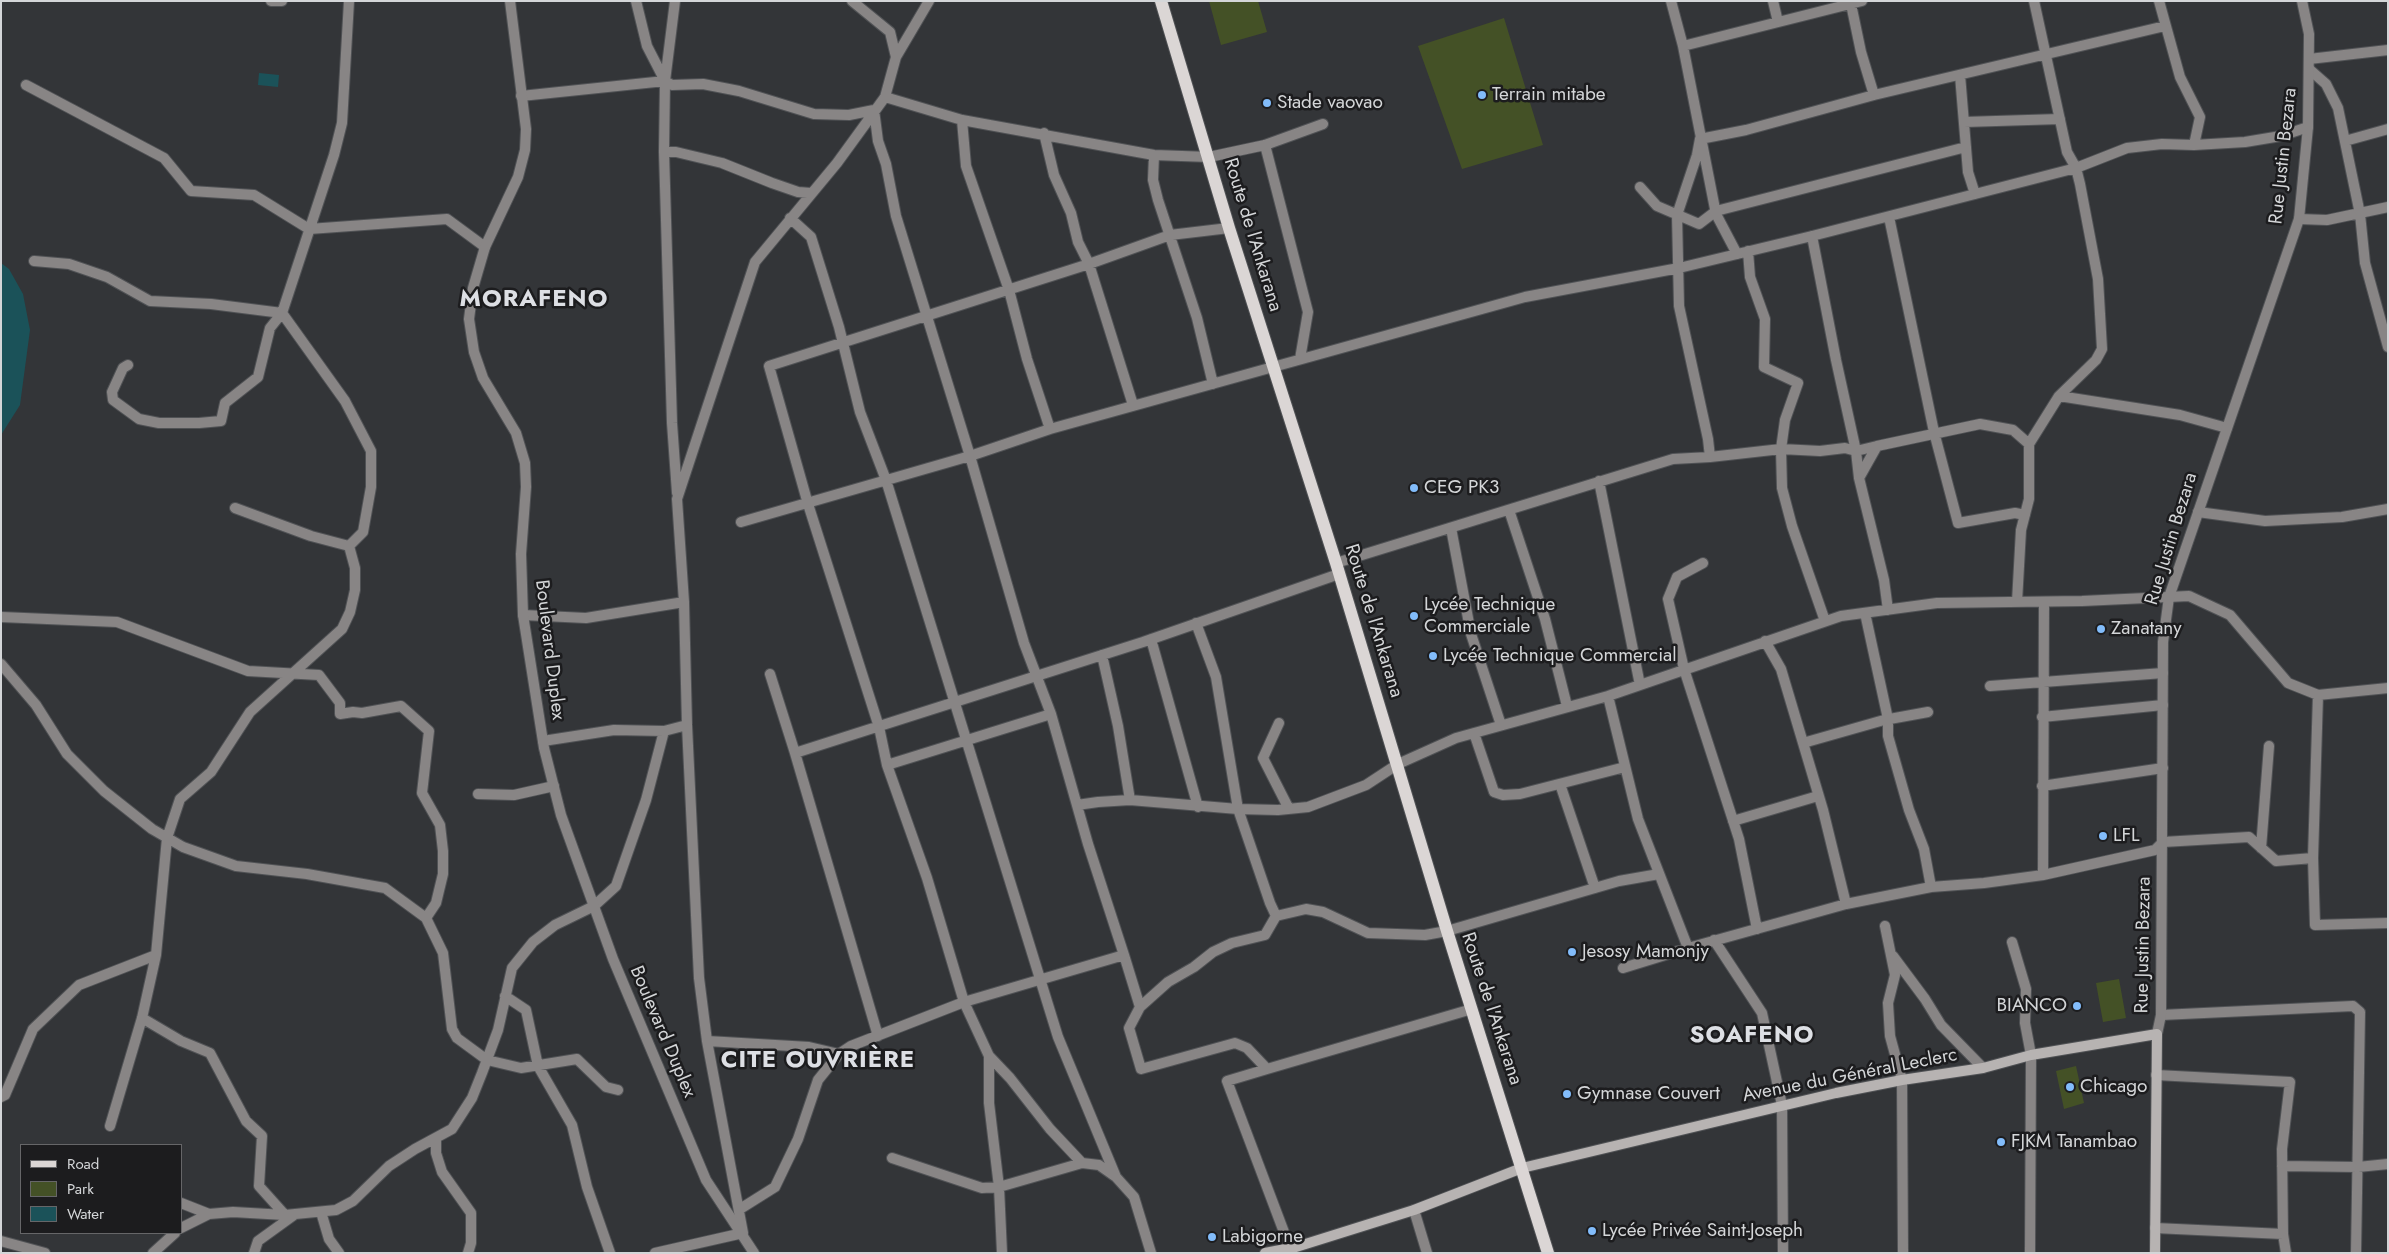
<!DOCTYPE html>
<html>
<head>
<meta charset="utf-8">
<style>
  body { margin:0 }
  #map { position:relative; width:2389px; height:1254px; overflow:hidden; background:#333538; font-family:Jost,sans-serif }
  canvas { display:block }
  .frame { position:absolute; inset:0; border:2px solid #d4d6d8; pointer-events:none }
  .legend { position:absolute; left:20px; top:1144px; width:162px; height:90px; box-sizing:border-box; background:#1c1c1e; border:1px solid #666668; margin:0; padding:6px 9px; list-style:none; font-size:15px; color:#d4d6d8 }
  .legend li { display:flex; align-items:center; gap:10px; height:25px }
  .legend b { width:25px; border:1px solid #666668 }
</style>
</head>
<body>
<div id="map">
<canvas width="2389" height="1254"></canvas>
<div class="frame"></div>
<ul class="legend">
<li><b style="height:6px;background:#dbd6d5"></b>Road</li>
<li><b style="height:14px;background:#445126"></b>Park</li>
<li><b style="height:14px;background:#1b5259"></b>Water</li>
</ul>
</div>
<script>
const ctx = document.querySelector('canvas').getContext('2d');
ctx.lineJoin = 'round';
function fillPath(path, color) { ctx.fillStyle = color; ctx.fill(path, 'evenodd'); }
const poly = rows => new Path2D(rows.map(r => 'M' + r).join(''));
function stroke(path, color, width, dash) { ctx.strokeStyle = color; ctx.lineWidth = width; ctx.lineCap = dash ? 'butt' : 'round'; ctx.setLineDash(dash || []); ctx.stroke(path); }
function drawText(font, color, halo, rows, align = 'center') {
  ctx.font = font + ' Jost,sans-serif'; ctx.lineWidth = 5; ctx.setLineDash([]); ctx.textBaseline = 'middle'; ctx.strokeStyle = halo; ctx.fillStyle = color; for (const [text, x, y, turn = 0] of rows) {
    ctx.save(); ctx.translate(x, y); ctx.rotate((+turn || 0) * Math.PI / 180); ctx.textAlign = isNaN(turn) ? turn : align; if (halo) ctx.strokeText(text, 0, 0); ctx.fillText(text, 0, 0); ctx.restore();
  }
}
fillPath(poly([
  [1209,1,1258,1,1267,32,1221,45],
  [1504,18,1543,145,1462,169,1418,46],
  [2119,979,2126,1018,2103,1022,2096,983],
  [2076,1066,2084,1103,2064,1109,2056,1071]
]), '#445126');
fillPath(poly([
  [259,73,279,75,278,87,258,85],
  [1,263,9,269,23,294,30,330,20,405,1,435]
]), '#1b5259');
const minor = poly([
  [271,1,282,1],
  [636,1,647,46,665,81],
  [675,1,665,81,664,152,672,423,677,493],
  [852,1,890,32,896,57],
  [1671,1,1683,46,1716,214,1737,254],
  [1773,1,1778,22],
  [2159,1,2180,77,2200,117,2194,145],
  [1851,4,1861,52,1874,95],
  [1683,46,1862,1],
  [2309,59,2388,50],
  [2309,69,2326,84,2338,108,2360,214,2365,263,2388,347],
  [1960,75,1968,172,1975,194],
  [26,85,164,158,191,191,254,195,309,229,447,219,485,247],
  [521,96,665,81,672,85,703,84,739,91,814,114,849,115,874,110,878,141,886,164,896,216,970,456,1024,643,1051,714,1088,844,1124,955,964,1002,851,1046,839,1054,818,1080,798,1139,775,1187,740,1209],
  [885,97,962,120,1154,155,1209,157,1265,145,1323,124],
  [962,120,966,166,1009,290,1027,359,1050,429],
  [1964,122,2060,119],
  [1044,133,1054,175,1071,213,1078,242,1089,264,1133,405],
  [2345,141,2388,129],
  [1265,145,1308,312,1300,359],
  [664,152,676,152,722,163,772,183,798,192,811,193],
  [1154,155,1153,180,1158,200,1197,318,1213,384],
  [1640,187,1657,206,1699,224,1716,211,1966,147],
  [1889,217,1934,432,1958,523,2015,513,2025,515],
  [790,218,811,237,839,327,860,412,886,480,1058,1037,1116,1177,1134,1197,1151,1253],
  [2299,219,2327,220,2388,207],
  [1812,236,1836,360,1856,451,1859,478],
  [1748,251,1750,277,1765,319,1764,367,1798,383,1785,420,1781,449,1782,488,1792,526,1825,621],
  [34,261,69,264,107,277,150,301,211,304,282,313],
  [128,365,123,368,112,392,113,400,139,419,159,423,199,423,221,421,225,403,258,377,270,328,282,313],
  [2059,396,2180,415,2227,428],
  [2029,444,2059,396,2096,360,2102,349,2098,279,2080,184,2076,168,2067,152,2034,1],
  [1710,457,1781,449,1820,451,1845,448,1856,451,1877,446],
  [1599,481,1640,685],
  [235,508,311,536,349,546],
  [1509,510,1545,619,1567,706],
  [2198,512,2265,521,2342,517,2388,509],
  [741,522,970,456,1050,429,1525,297,1679,268,1812,236,2076,168,2127,148,2162,144,2194,145,2245,142,2281,136,2308,127],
  [1451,528,1471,634,1501,725],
  [1336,563,1673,459,1710,457,1708,439,1679,306,1677,215,1697,155,1700,139,1746,130,1874,95,2165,26],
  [1703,563,1677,577,1668,599,1684,669,1739,839,1757,929],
  [1888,610,1884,580,1859,478,1877,446,1980,424,2013,430,2029,444,2029,499,2021,530,2017,602],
  [1865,613,1888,719,1888,736,1909,810,1924,849,1931,887],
  [523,615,586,618,684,602],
  [1,617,117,622,248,671,319,675,340,703,340,714,353,712,362,713,401,706,429,731,422,793,440,825,443,851,443,874,436,903,426,918],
  [1151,639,1198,807],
  [1765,641,1781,669,1823,810,1846,904],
  [1102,655,1118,726,1130,800],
  [1,664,36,705,67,754,104,791,152,829,183,847,236,866,307,874,385,888,426,918,443,953,452,1029,457,1038,487,1060,521,1068,577,1059,606,1087,618,1090],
  [770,674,795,753,1143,642,1339,574],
  [1990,686,2163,673],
  [1608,696,1638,819,1688,948],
  [2042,717,2163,705],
  [1279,723,1263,758,1289,809],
  [1474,733,1494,792,1503,795,1520,794,1625,767],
  [543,741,614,730,664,731,687,725],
  [1803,743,1884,720,1928,712],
  [795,753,878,1036],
  [887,765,1051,714],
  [1560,784,1595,888],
  [2042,786,2163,768],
  [478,794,514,795,554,786],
  [1077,805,1098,802,1130,800,1238,809,1278,810,1308,807,1366,785,1398,764,1456,738,1608,696,1841,616,1937,603,2082,601,2189,596,2230,615,2288,683,2318,695,2388,688],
  [1733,821,1818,796],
  [2261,848,2269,746],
  [2313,858,2315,925,2388,923],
  [2043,875,2044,602],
  [1276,916,1306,909,1323,912,1368,933,1425,935,1447,931,1619,881,1659,874],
  [1885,926,1895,975,1888,1003,1890,1036,1902,1080,1903,1253],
  [1714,940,1762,1013,1782,1105,1783,1253],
  [2012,942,2026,989,2025,1023,2031,1055,2030,1253],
  [1124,955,1140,1007,1129,1028,1141,1069,1235,1043,1247,1048,1267,1069,1472,1009],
  [1893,956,1925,999,1941,1025,1983,1068],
  [1623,968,1688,948,1846,904,1931,887,1984,883,2043,875,2155,850,2163,842,2249,837,2276,861,2313,858,2318,695],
  [505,996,526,1010,538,1066,572,1125,587,1187,610,1253],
  [1140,1007,1168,982,1194,967,1213,952,1232,943,1265,935,1276,916,1270,903,1238,809,1216,677,1196,623],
  [2161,1015,2353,1006,2360,1012,2356,1253],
  [142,1018,181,1041,210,1053,246,1121,262,1136,259,1186,285,1215],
  [707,1041,809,1047,839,1054],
  [989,1056,989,1103,999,1187,1002,1253],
  [1267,1069,1227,1081,1290,1248],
  [2156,1075,2290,1082,2282,1149,2283,1234,2286,1253],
  [1,1097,5,1095,33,1029,79,985,156,955],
  [110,1126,142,1018,156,955,167,838,180,799,211,772,250,712,342,629,350,612,355,590,355,568,349,546,363,532,371,487,371,451,345,401,282,313,334,155,342,123,349,1],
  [436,1138,436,1153,442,1172,471,1213,471,1243,468,1253],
  [892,1158,982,1188,999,1187,1082,1163],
  [2282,1166,2358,1167,2388,1164],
  [1116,1177,1099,1165,1082,1163,1050,1129,1010,1078,989,1056,964,1002,927,878,887,765,879,727,808,504,769,366,1089,264,1170,235,1229,228],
  [181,1203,209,1214],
  [1414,1210,1427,1253],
  [321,1212,329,1239,339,1253],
  [181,1228,209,1214,233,1212,285,1215,336,1210,353,1201,389,1166,415,1149,452,1129,472,1098,482,1073,498,1030,512,968,533,942,555,925,594,906,616,886,646,800,664,731],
  [2155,1228,2283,1234],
  [1,1241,45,1253],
  [153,1253,175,1233],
  [254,1253,258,1241,294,1215],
  [655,1253,743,1233,707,1041,699,978,687,725,684,602,677,499,755,262,837,163,885,97,896,57,929,1]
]);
const tertiary = poly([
  [510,1,526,129,525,150,518,177,485,247,473,288,469,319,474,352,483,378,516,433,525,463,526,487,521,554,523,615,544,748,561,815,613,959,706,1180,754,1253],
  [2157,1034,2161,1015,2163,642,2169,597,2299,219,2308,127,2309,34,2302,1]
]);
const secondary = poly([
  [1265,1253,1296,1247,1414,1210,1522,1168,1836,1093,1902,1080,1983,1068,2031,1055,2157,1034,2155,1253]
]);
const primary = poly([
  [1161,1,1229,228,1336,563,1447,931,1548,1253]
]);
stroke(minor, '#505255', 12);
stroke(tertiary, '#505255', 12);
stroke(secondary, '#505255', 12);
stroke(primary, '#505255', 14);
stroke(minor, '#888585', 10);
stroke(tertiary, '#888585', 10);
stroke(secondary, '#b7b3b2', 10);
stroke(primary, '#dbd6d5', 12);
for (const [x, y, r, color] of [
  [1482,95,5,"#82bcfa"],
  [1267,103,5,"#82bcfa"],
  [1414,488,5,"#82bcfa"],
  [1414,616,5,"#82bcfa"],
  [2101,629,5,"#82bcfa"],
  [1433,656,5,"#82bcfa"],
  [2103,836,5,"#82bcfa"],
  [1572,952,5,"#82bcfa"],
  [2077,1006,5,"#82bcfa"],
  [2070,1087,5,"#82bcfa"],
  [1567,1094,5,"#82bcfa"],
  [2001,1142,5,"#82bcfa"],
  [1592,1231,5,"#82bcfa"],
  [1212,1237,5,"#82bcfa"]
]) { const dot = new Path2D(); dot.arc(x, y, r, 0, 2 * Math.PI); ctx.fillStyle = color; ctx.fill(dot); stroke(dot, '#1c1c1e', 2); }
drawText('19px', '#d4d6d8', '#1c1c1e', [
  ["Terrain mitabe",1492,95],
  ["Stade vaovao",1277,103],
  ["CEG PK3",1424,488],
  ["Lycée Technique",1424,605],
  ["Commerciale",1424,627],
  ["Zanatany",2111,629],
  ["Lycée Technique Commercial",1443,656],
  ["LFL",2113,836],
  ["Jesosy Mamonjy",1582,952],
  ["BIANCO",2067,1006,"right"],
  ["Chicago",2080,1087],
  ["Gymnase Couvert",1577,1094],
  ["FJKM Tanambao",2011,1142],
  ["Lycée Privée Saint-Joseph",1602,1231],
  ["Labigorne",1222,1237]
], 'left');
drawText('19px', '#d4d6d8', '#1c1c1e', [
  ["Rue Justin Bezara",2284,156,-84],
  ["Route de l'Ankarana",1252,235,73],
  ["Rue Justin Bezara",2172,539,-73],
  ["Route de l'Ankarana",1373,621,73],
  ["Boulevard Duplex",549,650,83],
  ["Rue Justin Bezara",2144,945,-89],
  ["Route de l'Ankarana",1491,1009,72],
  ["Boulevard Duplex",662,1032,67],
  ["Avenue du Général Leclerc",1850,1076,-11]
]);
ctx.letterSpacing = '1px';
drawText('bold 24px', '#dddfe4', '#1c1c1e', [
  ["MORAFENO",534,300],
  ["SOAFENO",1752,1036],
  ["CITE OUVRIÈRE",818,1061]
]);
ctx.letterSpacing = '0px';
</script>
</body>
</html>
